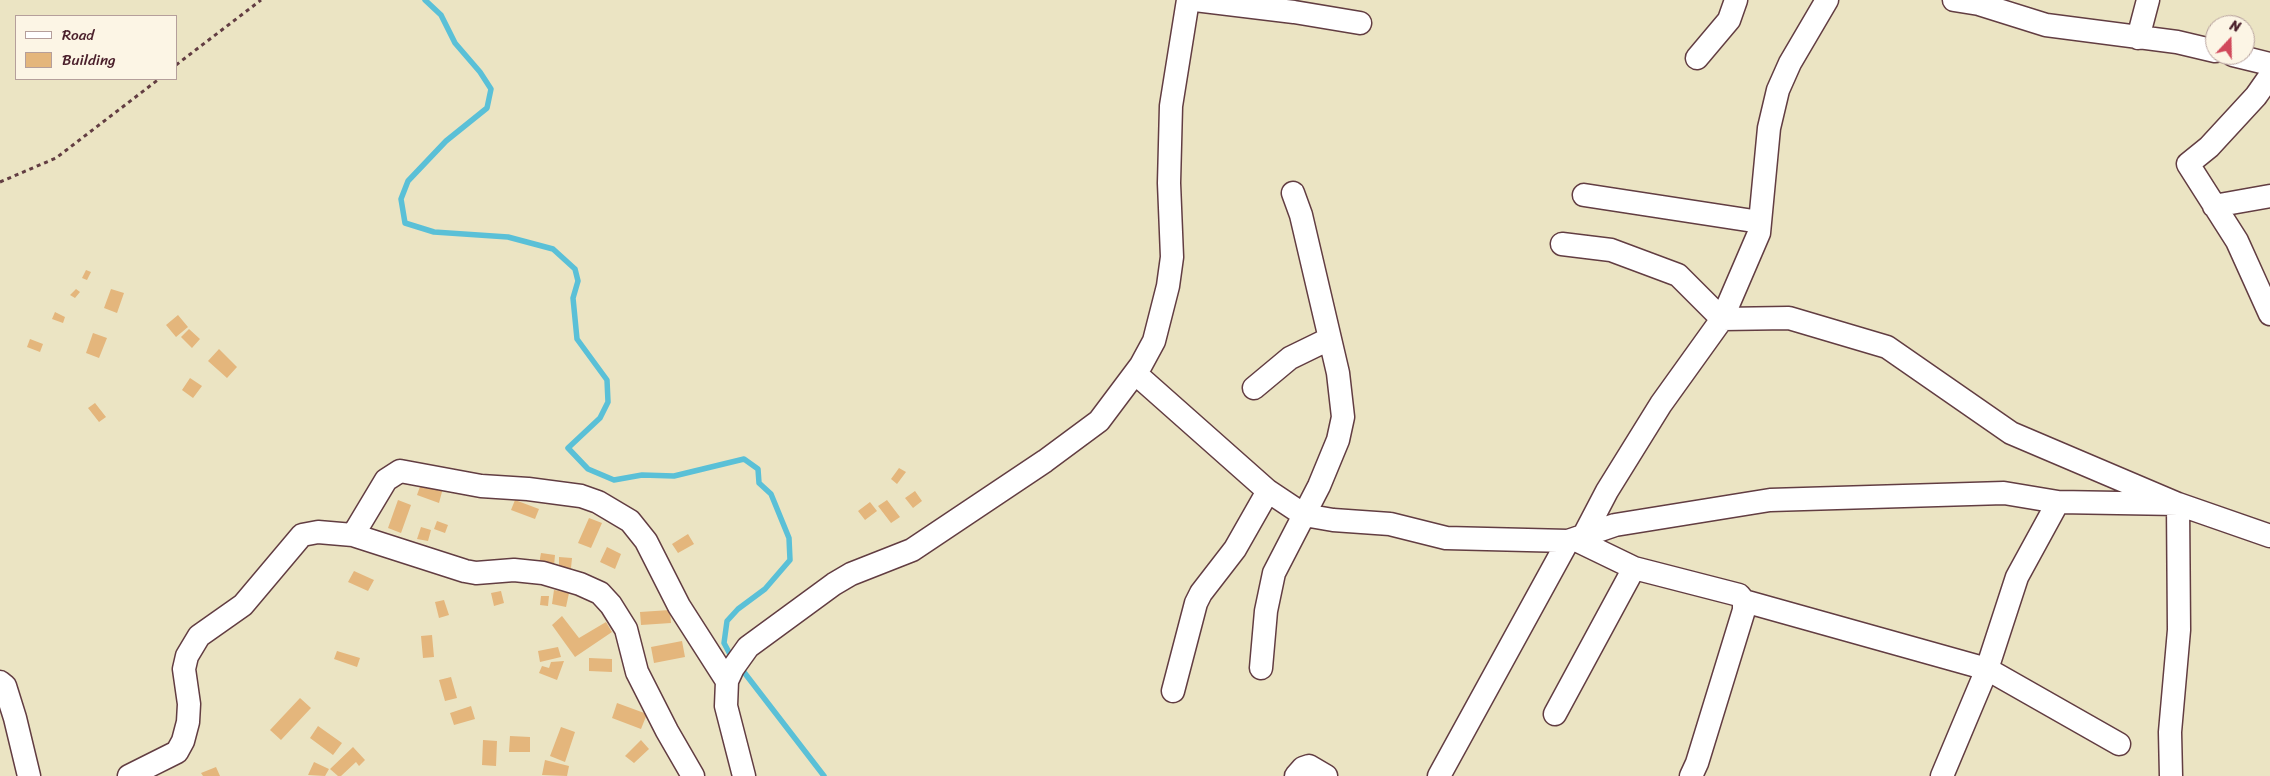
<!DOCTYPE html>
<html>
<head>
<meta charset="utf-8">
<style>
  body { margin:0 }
  #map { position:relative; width:2270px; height:776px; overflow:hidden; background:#ebe4c3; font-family:Sriracha,sans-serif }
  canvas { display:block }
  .legend { position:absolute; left:15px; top:15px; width:162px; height:65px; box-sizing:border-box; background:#fcf5e5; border:1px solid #b59f9b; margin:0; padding:6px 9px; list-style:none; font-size:15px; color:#4a1f2b }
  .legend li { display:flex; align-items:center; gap:10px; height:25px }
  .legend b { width:25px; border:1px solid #b59f9b }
  .north { position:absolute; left:2205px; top:15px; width:50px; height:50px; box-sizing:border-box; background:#fcf5e5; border:1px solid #b59f9b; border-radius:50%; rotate:21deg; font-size:14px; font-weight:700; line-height:20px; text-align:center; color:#4a1f2b }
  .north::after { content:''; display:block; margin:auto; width:18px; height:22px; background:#d1495b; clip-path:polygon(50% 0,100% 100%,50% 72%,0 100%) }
</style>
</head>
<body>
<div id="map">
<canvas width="2270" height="776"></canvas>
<ul class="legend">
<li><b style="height:6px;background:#fff"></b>Road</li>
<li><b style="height:14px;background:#e4b67c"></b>Building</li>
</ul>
<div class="north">N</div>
</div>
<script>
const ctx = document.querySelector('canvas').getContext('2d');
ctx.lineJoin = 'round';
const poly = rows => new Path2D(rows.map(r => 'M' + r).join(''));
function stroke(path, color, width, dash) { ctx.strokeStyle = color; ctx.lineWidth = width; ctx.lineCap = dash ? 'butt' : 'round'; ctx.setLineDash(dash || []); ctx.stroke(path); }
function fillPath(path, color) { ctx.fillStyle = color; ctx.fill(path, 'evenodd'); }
stroke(poly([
  [425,0,441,15,455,43,480,72,491,89,487,108,446,141,408,181,401,199,405,223,434,232,508,237,553,249,575,269,578,281,573,298,577,339,607,380,608,402,600,418,568,448,588,469,614,480,642,475,674,476,744,459,758,469,759,483,771,494,789,538,790,560,765,589,738,609,727,621,724,643,732,658],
  [740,667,824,776]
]), '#5ac0d7', 5.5);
fillPath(poly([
  [86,270,91,272,87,280,82,278],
  [76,289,80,292,75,298,70,295],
  [111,289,124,293,117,313,104,308],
  [55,312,65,317,63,323,52,319],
  [178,315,188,327,176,337,166,325],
  [189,329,200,339,192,348,181,337],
  [93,333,107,338,99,358,86,353],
  [30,339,43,344,40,352,27,347],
  [219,349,237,367,227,378,208,361],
  [190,378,202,386,193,398,182,390],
  [95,403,106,417,99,422,88,408],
  [899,468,906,472,897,484,891,479],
  [422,481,443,488,439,503,417,495],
  [915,491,922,501,913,508,905,498],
  [398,500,411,505,401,533,388,528],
  [515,500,539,509,535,519,511,510],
  [887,500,900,517,891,523,878,506],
  [870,502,877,511,865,520,858,511],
  [589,518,602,523,591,548,578,543],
  [437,521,448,525,445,533,434,529],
  [421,527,431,530,428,541,417,539],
  [688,534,694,544,678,553,672,544],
  [607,547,621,554,615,569,600,562],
  [541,553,555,555,554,566,539,564],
  [559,557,572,558,571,568,559,567],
  [354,571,374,580,368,591,348,582],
  [554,590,569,593,566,607,552,604],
  [501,591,504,603,494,606,491,593],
  [541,596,549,596,548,606,540,605],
  [444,600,449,615,439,618,435,602],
  [670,610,671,623,641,625,640,612],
  [562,616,579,638,606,622,612,632,575,657,552,625],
  [432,635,434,657,423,658,421,636],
  [682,641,685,657,654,663,651,647],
  [558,647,561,657,540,662,538,651],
  [337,651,360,658,357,667,334,659],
  [589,658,612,659,612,672,589,671],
  [564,661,557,680,539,673,542,666,549,668,551,662],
  [451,677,457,698,445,701,439,680],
  [300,698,311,708,281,740,270,730],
  [617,703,647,714,641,729,612,718],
  [471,706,475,719,454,725,450,713],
  [318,726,342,743,333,755,310,738],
  [561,727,575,732,565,762,550,756],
  [510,736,530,737,530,752,509,752],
  [483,740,497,741,496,766,482,765],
  [641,740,649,749,634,763,625,756],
  [353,747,365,760,359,766,356,762,341,776,338,776,330,769],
  [545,760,569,766,567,776,542,775],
  [314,762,329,769,325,776,308,775],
  [216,767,220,776,203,776,201,773]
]), '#e4b67c');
const minor = poly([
  [1195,0,1294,12,1360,23],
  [1954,0,1979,4,2046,25,2177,42,2215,51],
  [2138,38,2148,0],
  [2233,55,2270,64],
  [1697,58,1729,20,1736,0],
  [2270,76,2256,96,2209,147,2188,164,2237,241,2270,314],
  [1584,195,1760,222],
  [2214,206,2270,196],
  [1562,244,1611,250,1678,275,1722,319,1789,318,1887,347,2011,433,2178,504,2270,536],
  [1136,374,1268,491,1295,509,1310,516,1333,520,1390,524,1446,538,1568,541,1615,525,1770,500,2004,493,2058,502,2178,504],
  [1254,388,1290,358,1329,339],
  [353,535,386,480,400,471,481,486,528,489,581,496,598,502,630,521,646,541,679,606,727,681],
  [1584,535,1607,491,1661,404,1722,319,1759,233,1769,128,1778,90,1790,63,1827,0],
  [1574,539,1634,568,1739,595,1744,601,1744,610,1697,763,1691,776],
  [1744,601,1987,669,2119,744],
  [1261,668,1266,611,1274,573,1319,486,1338,440,1343,417,1338,373,1301,215,1293,193],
  [0,682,5,686,15,718,29,776],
  [1173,691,1196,603,1201,593,1235,549,1268,491],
  [1555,714,1634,568],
  [129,776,177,752,183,741,188,722,189,704,184,669,187,656,199,636,243,605,302,535,318,532,353,535,465,571,476,573,514,570,543,573,580,584,600,593,611,605,626,629,637,672,667,731,693,776],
  [744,776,726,706,727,681,733,668,748,647,834,584,851,574,912,550,1045,461,1099,421,1141,365,1154,341,1168,286,1172,257,1169,183,1171,106,1188,0],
  [1296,776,1303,768,1309,766,1326,776],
  [1439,776,1568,541],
  [1942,776,1987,669,2017,577,2058,502],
  [2171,776,2170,732,2179,630,2178,504]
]);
stroke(minor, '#623d42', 25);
stroke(poly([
  [176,65,261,0],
  [0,182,56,158,159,79]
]), '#623d42', 3, [4, 4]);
stroke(minor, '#fff', 22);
</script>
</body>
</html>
